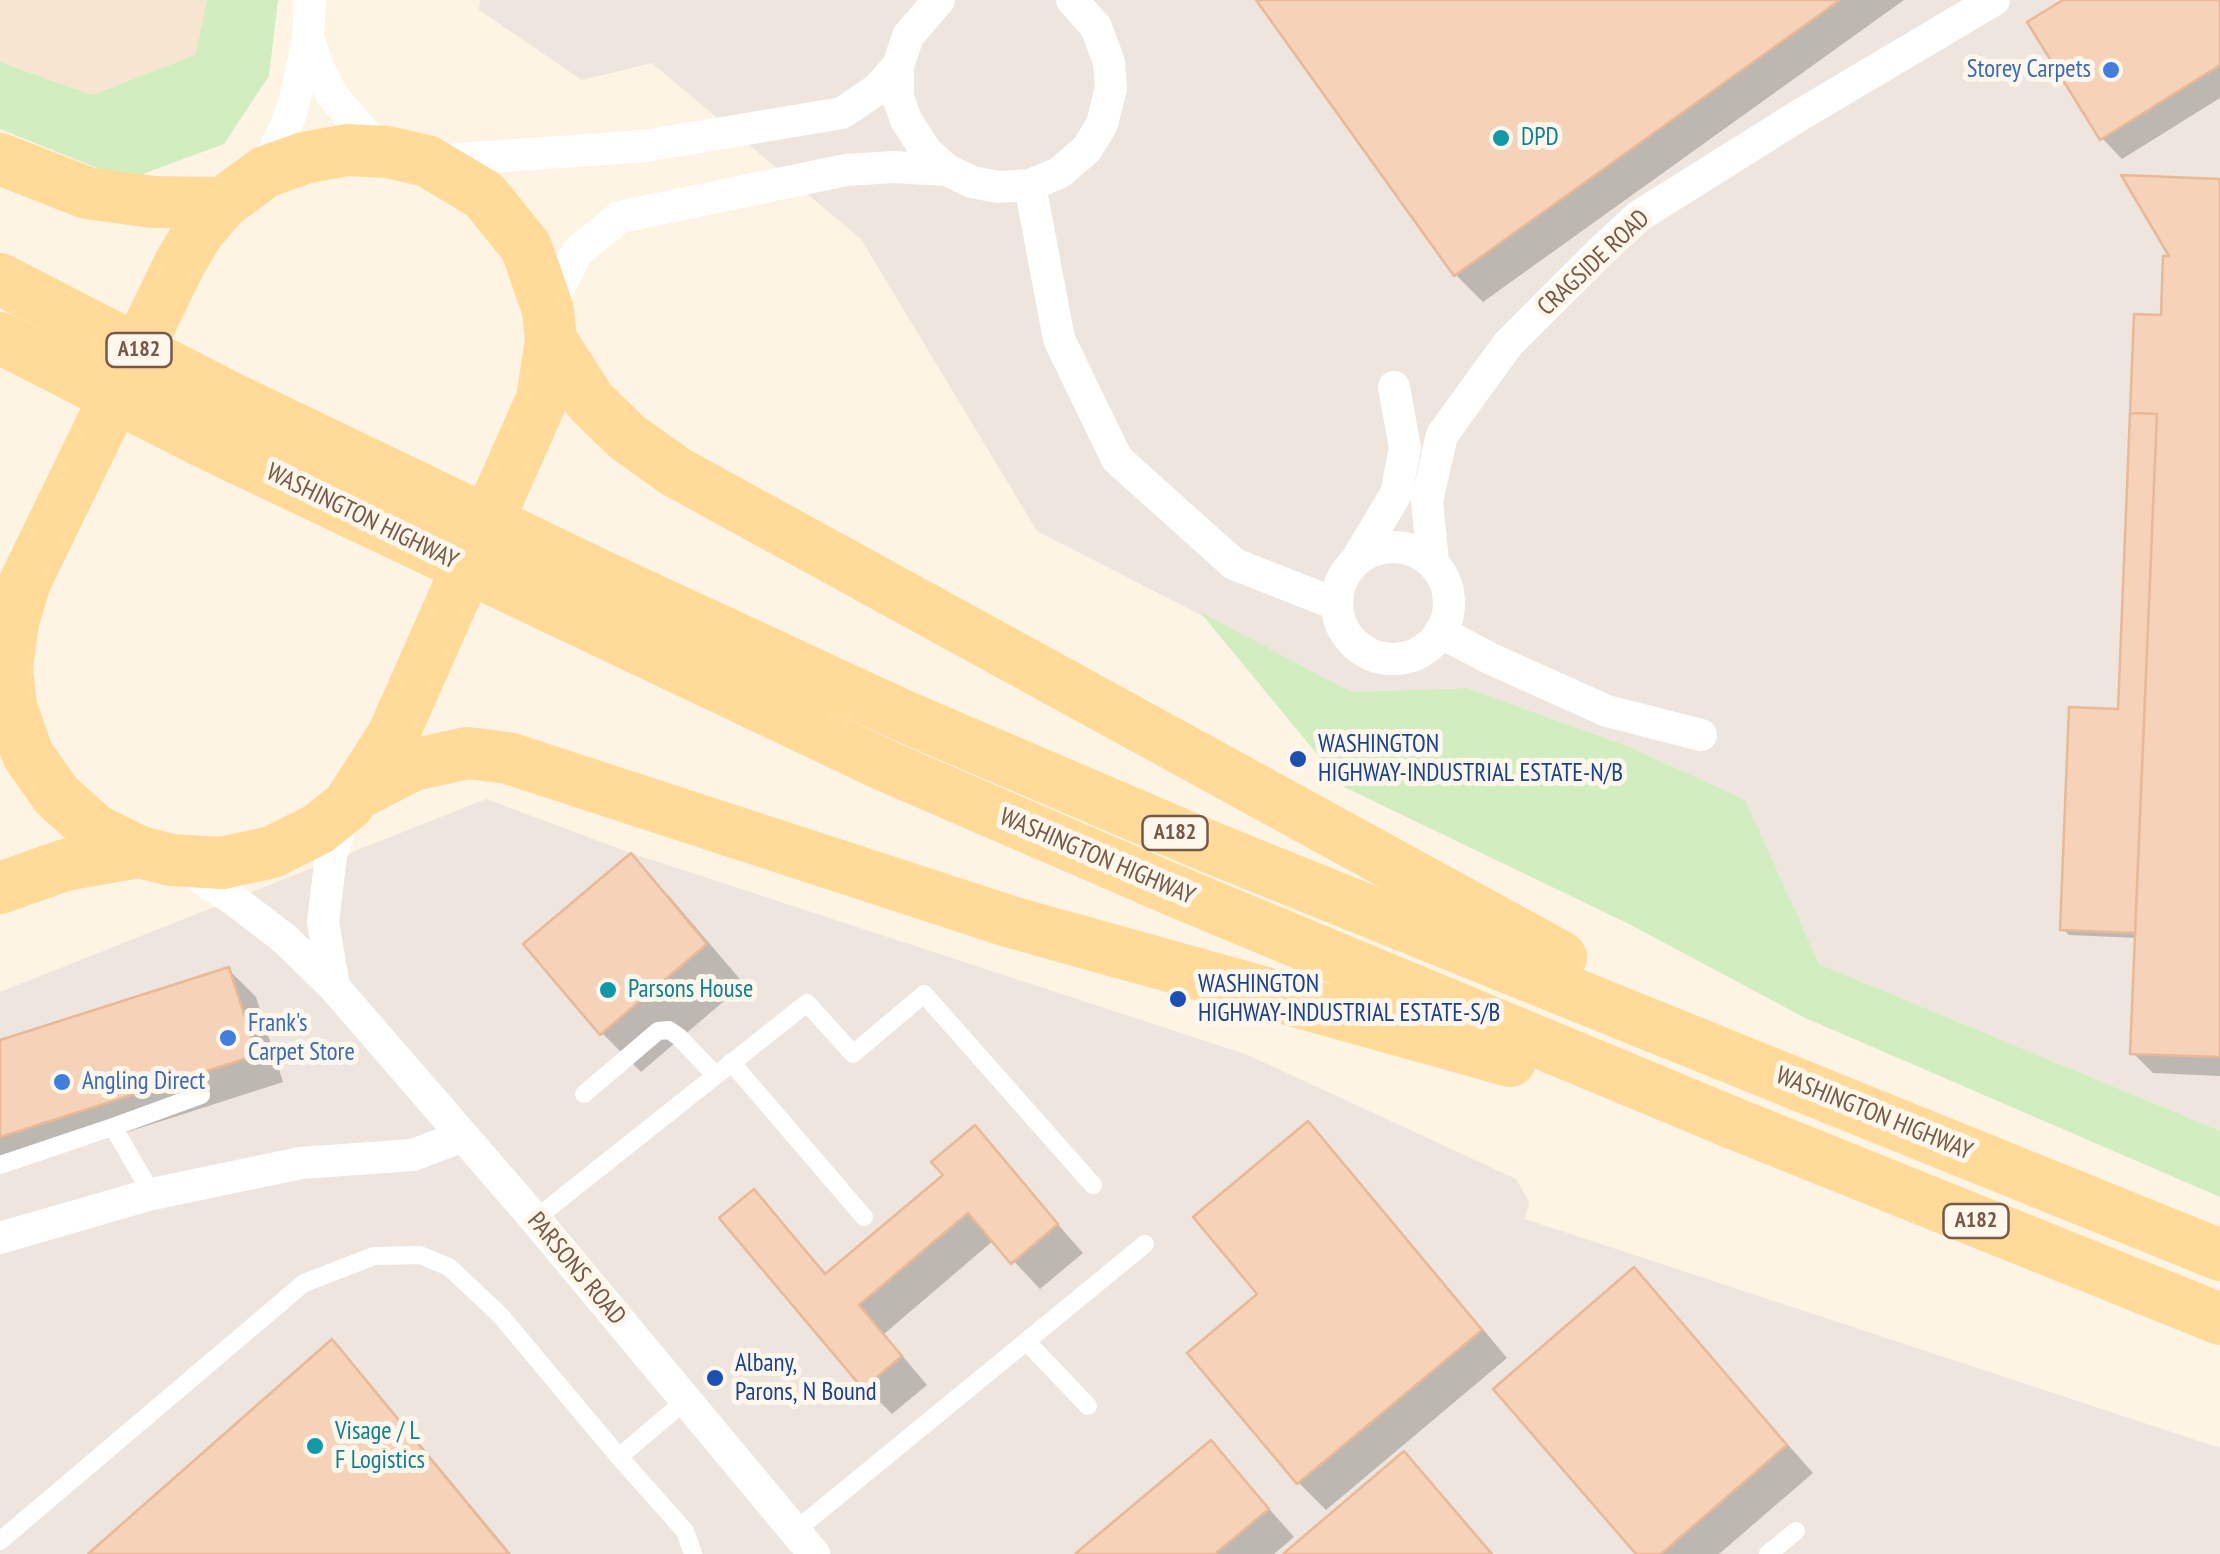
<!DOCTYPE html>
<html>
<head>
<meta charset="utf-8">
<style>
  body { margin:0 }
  canvas { display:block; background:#fef4e3 }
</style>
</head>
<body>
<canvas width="2220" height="1554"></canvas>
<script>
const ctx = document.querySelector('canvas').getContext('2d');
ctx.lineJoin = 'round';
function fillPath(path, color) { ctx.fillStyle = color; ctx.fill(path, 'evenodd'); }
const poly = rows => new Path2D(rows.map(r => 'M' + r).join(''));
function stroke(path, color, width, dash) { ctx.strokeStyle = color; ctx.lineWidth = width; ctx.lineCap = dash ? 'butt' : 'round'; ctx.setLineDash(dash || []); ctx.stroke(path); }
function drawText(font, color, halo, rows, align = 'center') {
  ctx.font = font + ' "PT Sans Narrow",sans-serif'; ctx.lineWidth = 10; ctx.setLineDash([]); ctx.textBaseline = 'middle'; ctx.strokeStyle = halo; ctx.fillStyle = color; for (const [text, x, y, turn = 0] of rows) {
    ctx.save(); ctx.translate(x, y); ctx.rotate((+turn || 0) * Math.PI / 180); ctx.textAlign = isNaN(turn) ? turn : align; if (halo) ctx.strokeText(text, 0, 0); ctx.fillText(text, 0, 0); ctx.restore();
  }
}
fillPath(poly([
  [0,0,207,0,195,55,92,95,0,62]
]), '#f6e6d1');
fillPath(poly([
  [480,0,2220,0,2220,1131,1819,964,1744,800,1627,746,1467,688,1351,692,1037,531,861,239,652,63,582,80,479,10],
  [486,799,631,853,1248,1055,1516,1179,1529,1202,1525,1219,2220,1448,2220,1554,0,1554,0,992]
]), '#ede5de');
fillPath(poly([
  [207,0,278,0,269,76,224,144,127,180,0,129,0,62,92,95,195,55],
  [1200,612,1351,692,1467,688,1627,746,1745,800,1819,964,2220,1131,2220,1197,1803,1017,1631,925,1344,787]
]), '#d2edc0');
fillPath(poly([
  [1260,0,1904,0,1483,302,1456,275],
  [2067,0,2220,0,2220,98,2122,159,2102,138],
  [2220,181,2220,1076,2153,1073,2133,1053,2138,938,2069,935,2063,929,2120,711,2163,318,2173,259],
  [630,857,669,896,744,984,641,1072,602,1033,527,944],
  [228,969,256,997,283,1082,0,1173,0,1043],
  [1308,1124,1334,1151,1507,1358,1326,1510,1299,1483,1190,1353,1261,1294],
  [974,1129,1083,1253,1040,1289,994,1240,884,1334,927,1385,892,1414,865,1387,723,1219,754,1193,828,1275,946,1175],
  [1634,1271,1813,1473,1719,1554,1639,1554],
  [332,1342,358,1369,511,1554,92,1554],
  [1211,1443,1294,1537,1274,1554,1079,1554],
  [1404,1454,1493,1554,1287,1554]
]), '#0003');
const building = poly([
  [1256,0,1840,0,1454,276,1256,0],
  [2063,0,2220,0,2220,65,2100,140,2027,22,2063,0],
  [2121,175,2220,179,2220,1057,2130,1054,2157,414,2130,413,2134,314,2161,315,2163,256,2169,256,2121,175],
  [2130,413,2157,414,2135,933,2060,930,2069,707,2118,709,2130,413],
  [631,853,707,944,600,1035,523,944,631,853],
  [229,967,257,1055,0,1137,0,1040,229,967],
  [1308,1121,1482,1330,1297,1484,1187,1353,1257,1294,1193,1217,1308,1121],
  [975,1125,1058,1224,1011,1264,968,1213,859,1305,902,1356,863,1389,719,1218,754,1189,825,1274,943,1175,931,1162,975,1125],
  [1634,1267,1787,1445,1661,1554,1636,1554,1493,1389,1634,1267],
  [332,1339,509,1554,88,1554,332,1339],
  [1211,1440,1269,1509,1215,1554,1075,1554,1211,1440],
  [1404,1451,1492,1554,1283,1554,1404,1451]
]);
fillPath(building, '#f5d2b8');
stroke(building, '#e9b897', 2.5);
stroke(poly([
  [731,1062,864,1217],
  [584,1094,658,1031,669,1030,679,1037,715,1075],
  [113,1127,201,1095],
  [0,1165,113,1127,152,1194],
  [535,1219,807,1003,853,1054,924,994,1093,1185],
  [1027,1342,1088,1406],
  [619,1457,685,1531,693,1554],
  [795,1531,1145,1244],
  [0,1541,304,1283,374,1256,420,1255,449,1267,500,1315,619,1457,686,1400],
  [1768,1554,1796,1531]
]), '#fff', 18);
stroke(poly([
  [939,0,908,36,898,66,898,97,906,120,926,151,947,170,972,182,998,187,1030,185,1059,173,1087,149,1102,124,1111,88,1109,62,1096,27,1072,0],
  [308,37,317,65,332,95,365,134,387,152],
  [432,161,645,146,842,113,876,90,898,66],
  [265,172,290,116,299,84,308,37,310,0],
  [1030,185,1059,339,1117,459,1234,564,1336,604],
  [548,310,577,252,620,217,846,170,894,167,947,170],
  '1337 603a56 56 0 1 1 112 0a56 56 0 1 1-112 0Z',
  [1357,559,1396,494,1405,448,1394,387],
  [1433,562,1427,501,1442,435,1508,344,1601,251,1639,216,1800,115,1994,0],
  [1440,632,1489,658,1607,711,1701,735],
  [180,865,230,897,285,939,334,987,535,1219,814,1554],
  [334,987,323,922,331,856,346,811],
  [0,1238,152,1194,301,1163,413,1155,463,1136]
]), '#fff', 32);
stroke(poly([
  [347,150,387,152,427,161,484,195,526,247,548,310,551,340,542,399,393,735,348,805,318,829,272,852,222,863,171,860,140,852,95,830,57,796,28,755,11,707,7,668,13,622,25,582,180,263,199,231,223,203,265,172,304,158,347,150],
  [0,159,87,193,153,202,223,203],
  [0,279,233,399,599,575,908,718,1205,845,2220,1255],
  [0,338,210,445,886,766,1182,894,1733,1123,2220,1319],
  [551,340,590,401,627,437,676,472,1561,957],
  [357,794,413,765,467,753,508,758,1011,922,1510,1061],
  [0,888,65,865,140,852]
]), '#ffda99', 52);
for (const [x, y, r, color] of [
  [2111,70,10,"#3f7fe0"],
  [1501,138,10,"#0f9aa8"],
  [1298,759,10,"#1a4fb4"],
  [608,990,10,"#0f9aa8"],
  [1178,999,10,"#1a4fb4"],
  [228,1038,10,"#3f7fe0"],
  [62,1082,10,"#3f7fe0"],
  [715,1378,10,"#1a4fb4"],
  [315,1446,10,"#0f9aa8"]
]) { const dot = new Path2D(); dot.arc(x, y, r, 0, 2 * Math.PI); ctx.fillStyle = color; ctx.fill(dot); stroke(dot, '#fff7eb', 4); }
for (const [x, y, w] of [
  [139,350,65],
  [1175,833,65],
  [1976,1221,65]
]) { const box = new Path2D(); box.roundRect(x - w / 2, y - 17, w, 34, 8); ctx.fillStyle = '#fff7eb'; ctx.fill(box); stroke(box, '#785947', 2.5); }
drawText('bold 22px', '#785947', null, [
  ["A182",139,350],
  ["A182",1175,833],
  ["A182",1976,1221]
]);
drawText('25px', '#366cbe', '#fff7eb', [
  ["Storey Carpets",2091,70,"right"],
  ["Frank's",248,1024],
  ["Carpet Store",248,1053],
  ["Angling Direct",82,1082]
], 'left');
drawText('25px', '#0d838f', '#fff7eb', [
  ["DPD",1521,138],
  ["Parsons House",628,990],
  ["Visage / L",335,1432],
  ["F Logistics",335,1461]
], 'left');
drawText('25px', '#785947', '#fff7eb', [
  ["CRAGSIDE ROAD",1594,263,-43],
  ["WASHINGTON HIGHWAY",362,517,26],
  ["WASHINGTON HIGHWAY",1097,857,23],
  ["WASHINGTON HIGHWAY",1874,1114,22],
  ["PARSONS ROAD",576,1269,50]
]);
drawText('25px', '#164399', '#fff7eb', [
  ["WASHINGTON",1318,745],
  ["HIGHWAY-INDUSTRIAL ESTATE-N/B",1318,774],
  ["WASHINGTON",1198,985],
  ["HIGHWAY-INDUSTRIAL ESTATE-S/B",1198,1014],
  ["Albany,",735,1364],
  ["Parons, N Bound",735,1393]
], 'left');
</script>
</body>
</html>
